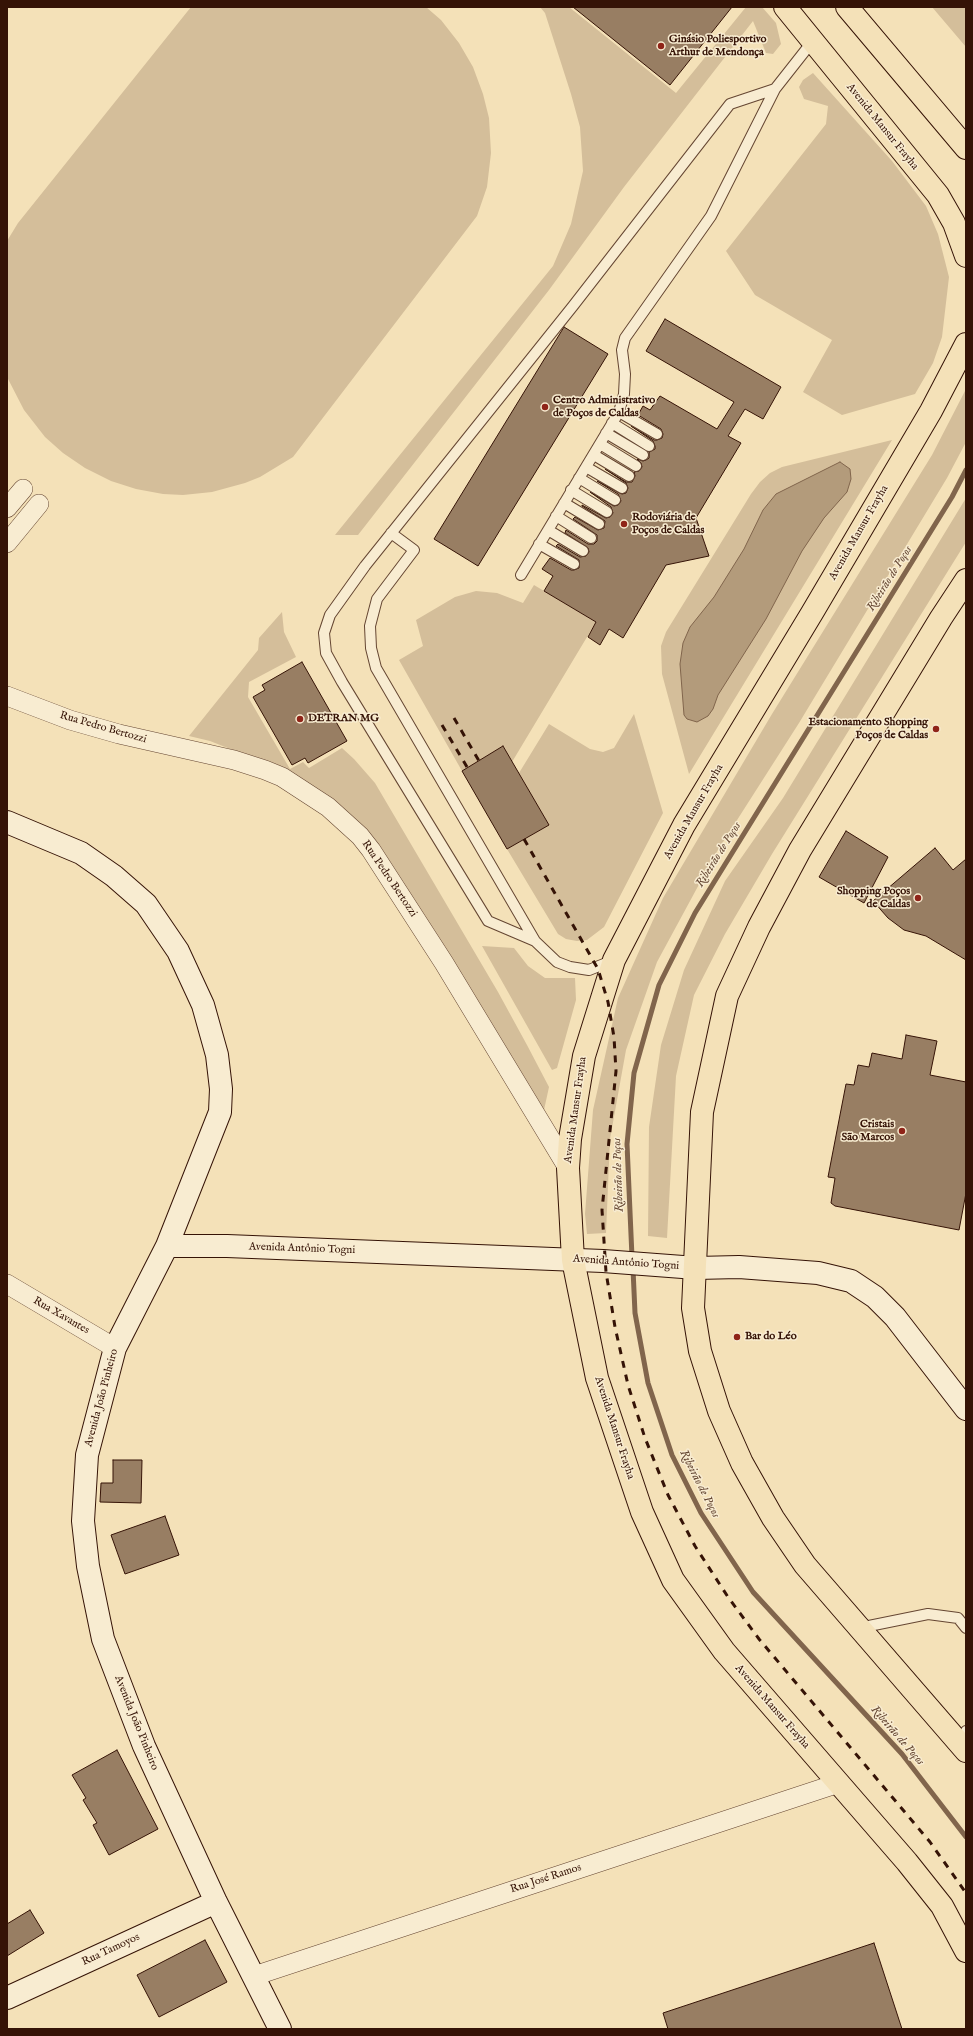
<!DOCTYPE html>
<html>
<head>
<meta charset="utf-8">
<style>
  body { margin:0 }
  #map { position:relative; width:973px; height:2036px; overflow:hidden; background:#f4e1b8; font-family:"IM FELL English",serif }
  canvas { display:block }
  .frame { position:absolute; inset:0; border:8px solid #351306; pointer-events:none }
</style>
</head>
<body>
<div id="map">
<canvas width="973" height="2036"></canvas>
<div class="frame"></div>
</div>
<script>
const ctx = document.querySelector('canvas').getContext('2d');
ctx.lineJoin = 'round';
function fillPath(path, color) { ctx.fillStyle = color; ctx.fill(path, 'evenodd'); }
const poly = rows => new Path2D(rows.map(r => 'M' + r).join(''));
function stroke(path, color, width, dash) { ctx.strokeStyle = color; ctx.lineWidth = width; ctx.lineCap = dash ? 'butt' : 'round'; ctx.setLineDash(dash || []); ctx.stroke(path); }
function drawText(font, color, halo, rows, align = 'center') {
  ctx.font = font + ' "IM FELL English",serif'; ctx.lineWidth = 3; ctx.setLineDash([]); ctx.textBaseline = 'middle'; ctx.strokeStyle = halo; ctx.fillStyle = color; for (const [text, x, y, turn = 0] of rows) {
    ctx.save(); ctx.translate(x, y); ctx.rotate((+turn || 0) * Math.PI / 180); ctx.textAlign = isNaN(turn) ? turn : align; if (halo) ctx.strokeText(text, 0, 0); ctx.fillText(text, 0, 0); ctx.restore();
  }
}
fillPath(poly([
  [191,7,426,7,441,20,459,43,473,67,483,94,489,118,491,153,487,187,477,216,293,457,260,477,245,483,212,492,183,495,163,494,136,489,111,481,85,468,63,453,45,437,24,410,7,377,7,241,18,223],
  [540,7,569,7,676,93,746,7,762,7,776,23,781,44,773,54,766,53,753,21,624,187,549,290,358,535,335,535,553,266,571,224,583,171,580,127,571,94,545,13],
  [932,7,966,7,966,47],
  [813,73,892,161,926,206,938,234,949,277,942,337,933,363,915,394,842,415,803,392,832,340,755,295,726,251,826,124,828,106,804,99,799,87,803,80],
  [966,389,966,442,947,478,799,723,716,853,657,962,626,1050,610,1139,606,1233,587,1234,585,1214,593,1110,618,998,663,898,772,714,932,455],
  [892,440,689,774,662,674,661,646,666,632,751,494,760,482,770,473,782,467],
  [966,498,966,542,772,854,725,934,694,995,676,1076,667,1238,648,1236,649,1127,661,1045,684,970,725,881,783,798],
  [534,585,596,622,512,762,503,746,462,771,399,660,423,646,416,620,455,597,476,591,497,593,523,603],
  [282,612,284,632,296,657,249,682,248,697,290,769,303,762,309,768,342,748,354,759,375,783,498,992,527,1045,549,1087,544,1110,367,839,286,771,210,741,189,736,258,650,259,638],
  [634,714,663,813,604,927,587,940,577,941,566,939,558,934,507,849,549,825,519,773,549,724,590,749,603,752,614,748],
  [482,946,514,948,528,966,545,978,575,978,576,1000,557,1068,552,1070]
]), '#d4be9a');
const water = poly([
  [840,462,850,469,851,479,847,492,824,518,802,551,766,619,718,695,713,709,708,716,697,722,687,719,684,715,680,664,683,643,690,627,714,597,744,549,763,510,776,494,840,462]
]);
fillPath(water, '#b39b7b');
stroke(water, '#81654c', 1);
stroke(poly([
  [632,1257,627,1144,634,1073,659,985,695,913,952,497,966,470],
  [633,1269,635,1313,648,1383,672,1455,701,1513,753,1592,902,1754,966,1837]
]), '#81654c', 5);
const building = poly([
  [573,7,732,7,670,85,573,7],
  [665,319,781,387,763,419,745,409,728,436,741,443,696,518,709,556,666,565,623,638,609,629,600,645,588,637,596,622,544,591,553,576,542,569,550,558,571,570,574,570,579,568,579,560,556,546,558,544,580,557,586,556,589,552,588,548,565,533,566,530,588,544,594,544,597,541,597,535,573,519,575,517,598,530,604,528,605,521,582,506,582,505,606,518,610,517,613,513,611,507,590,492,614,506,618,505,621,501,618,494,597,481,622,494,626,493,628,488,626,483,605,469,626,482,632,482,635,476,634,472,639,471,642,467,641,463,637,459,643,461,646,460,649,458,649,452,655,449,655,446,653,441,631,426,654,440,657,440,662,438,663,434,661,429,638,415,643,406,650,410,660,396,717,429,734,402,646,351,665,319],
  [564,327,608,354,478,566,434,539,564,327],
  [302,662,347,741,308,763,305,758,292,765,253,697,265,690,262,685,302,662],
  [503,746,549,825,507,849,462,771,503,746],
  [846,831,888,857,864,903,819,877,846,831],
  [935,848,953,870,966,859,966,960,926,936,904,930,888,918,873,901,935,848],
  [906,1035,937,1041,930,1075,966,1082,966,1193,959,1230,835,1206,831,1203,835,1178,828,1177,846,1084,854,1085,858,1065,869,1067,872,1053,902,1059,906,1035],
  [113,1460,142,1460,141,1503,100,1502,101,1483,113,1483,113,1460],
  [165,1516,179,1555,125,1574,111,1535,165,1516],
  [117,1750,158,1829,109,1855,93,1825,97,1823,83,1800,86,1798,72,1775,117,1750],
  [30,1910,44,1933,7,1956,7,1924,30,1910],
  [205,1940,227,1982,159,2017,137,1975,205,1940],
  [874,1943,902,2029,668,2029,663,2013,874,1943]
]);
fillPath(building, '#987e63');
stroke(building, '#351306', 1);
const lane = poly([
  [619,412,657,434],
  [612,423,649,446],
  [606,433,643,455],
  [600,444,636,466],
  [594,455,629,476],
  [586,467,622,488],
  [579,478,615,500],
  [571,490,607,512],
  [564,503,599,524],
  [556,516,591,538],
  [548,530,583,551],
  [391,533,414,550,377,599,370,626,371,648,376,668,535,941,557,962,570,967,589,970,614,960],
  [539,544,574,564],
  [521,575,619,412,624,394,625,374,622,350,625,338,711,216,775,89,812,42],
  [535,941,488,921,342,682,326,653,324,633,330,615,365,566,573,306,730,104,775,89],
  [859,1628,928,1614,958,1618,966,1628],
  [963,1747,966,1731]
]);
const street = poly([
  [7,508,23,489],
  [7,543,39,504],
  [7,696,70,720,119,734,234,760,265,770,282,777,328,807,360,836,371,850,444,963,568,1168],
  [7,1284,115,1348],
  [254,1976,839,1783]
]);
const secondary = poly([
  [7,822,81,853,114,876,146,904,178,951,203,1005,217,1055,221,1089,220,1112,167,1246,115,1348,87,1455,83,1521,88,1566,103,1639,144,1746,216,1902,280,2029],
  [167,1246,227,1246,603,1261,696,1268,739,1267,818,1273,851,1281,875,1297,895,1317,966,1409],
  [7,1998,216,1902]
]);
const primary = poly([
  [785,7,938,195,954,223,966,256],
  [847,7,966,148],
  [966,344,931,411,812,613,684,825,614,960,584,1056,570,1139,568,1168,573,1260,597,1378,642,1512,673,1580,724,1651,907,1862,942,1906,966,1951],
  [966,580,941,618,800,850,759,927,727,996,702,1112,693,1308,700,1351,719,1411,742,1463,773,1518,805,1565,966,1751]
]);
stroke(lane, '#654632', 12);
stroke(street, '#654632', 20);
stroke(secondary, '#351306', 24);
stroke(primary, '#351306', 24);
stroke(lane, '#f8ecd1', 10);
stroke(street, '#f8ecd1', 19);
stroke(secondary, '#f8ecd1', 22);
stroke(primary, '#f4e1b8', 22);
stroke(poly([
  [454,718,479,761],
  [442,725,467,767],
  [524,839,598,969,608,1002,614,1037,616,1071,602,1210,606,1272,615,1327,628,1385,645,1438,668,1495,695,1546,728,1597,759,1639,930,1842,966,1893]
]), '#351306', 3, [7, 7]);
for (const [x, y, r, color] of [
  [661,46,4,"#8f2418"],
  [545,407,4,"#8f2418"],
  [624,524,4,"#8f2418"],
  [300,719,4,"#8f2418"],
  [936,729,4,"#8f2418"],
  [918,898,4,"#8f2418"],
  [902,1131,4,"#8f2418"],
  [737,1337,4,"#8f2418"]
]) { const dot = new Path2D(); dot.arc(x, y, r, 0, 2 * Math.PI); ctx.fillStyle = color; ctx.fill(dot); stroke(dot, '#f8ecd1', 1.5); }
drawText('bold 11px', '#351306', '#f8ecd1', [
  ["Ginásio Poliesportivo",669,40],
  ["Arthur de Mendonça",669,53],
  ["Centro Administrativo",553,401],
  ["de Poços de Caldas",553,414],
  ["Rodoviária de",632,518],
  ["Poços de Caldas",632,531],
  ["DETRAN MG",308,719],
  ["Estacionamento Shopping",928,723,"right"],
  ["Poços de Caldas",928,736,"right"],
  ["Shopping Poços",910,892,"right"],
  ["de Caldas",910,905,"right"],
  ["Cristais",894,1125,"right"],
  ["São Marcos",894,1138,"right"],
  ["Bar do Léo",745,1337]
], 'left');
drawText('11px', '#351306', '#f8ecd1', [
  ["Avenida Mansur Frayha",882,127,51],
  ["Avenida Mansur Frayha",859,533,-60],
  ["Rua Pedro Bertozzi",103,728,16],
  ["Avenida Mansur Frayha",694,812,-60],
  ["Rua Pedro Bertozzi",389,879,56],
  ["Avenida Mansur Frayha",576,1110,-82],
  ["Avenida Antônio Togni",302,1249,2],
  ["Avenida Antônio Togni",626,1263,4],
  ["Rua Xavantes",61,1316,30],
  ["Avenida João Pinheiro",102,1398,-75],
  ["Avenida Mansur Frayha",614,1428,72],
  ["Avenida Mansur Frayha",772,1707,49],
  ["Avenida João Pinheiro",136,1723,68],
  ["Rua José Ramos",546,1879,-18],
  ["Rua Tamoyos",111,1950,-25]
]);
drawText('italic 12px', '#674935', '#f8ecd1', [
  ["Ribeirão de Poços",890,579,-58],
  ["Ribeirão de Poços",719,855,-58],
  ["Ribeirão de Poços",619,1175,-92],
  ["Ribeirão de Poços",699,1484,63],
  ["Ribeirão de Poços",897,1736,49]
]);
</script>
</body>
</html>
